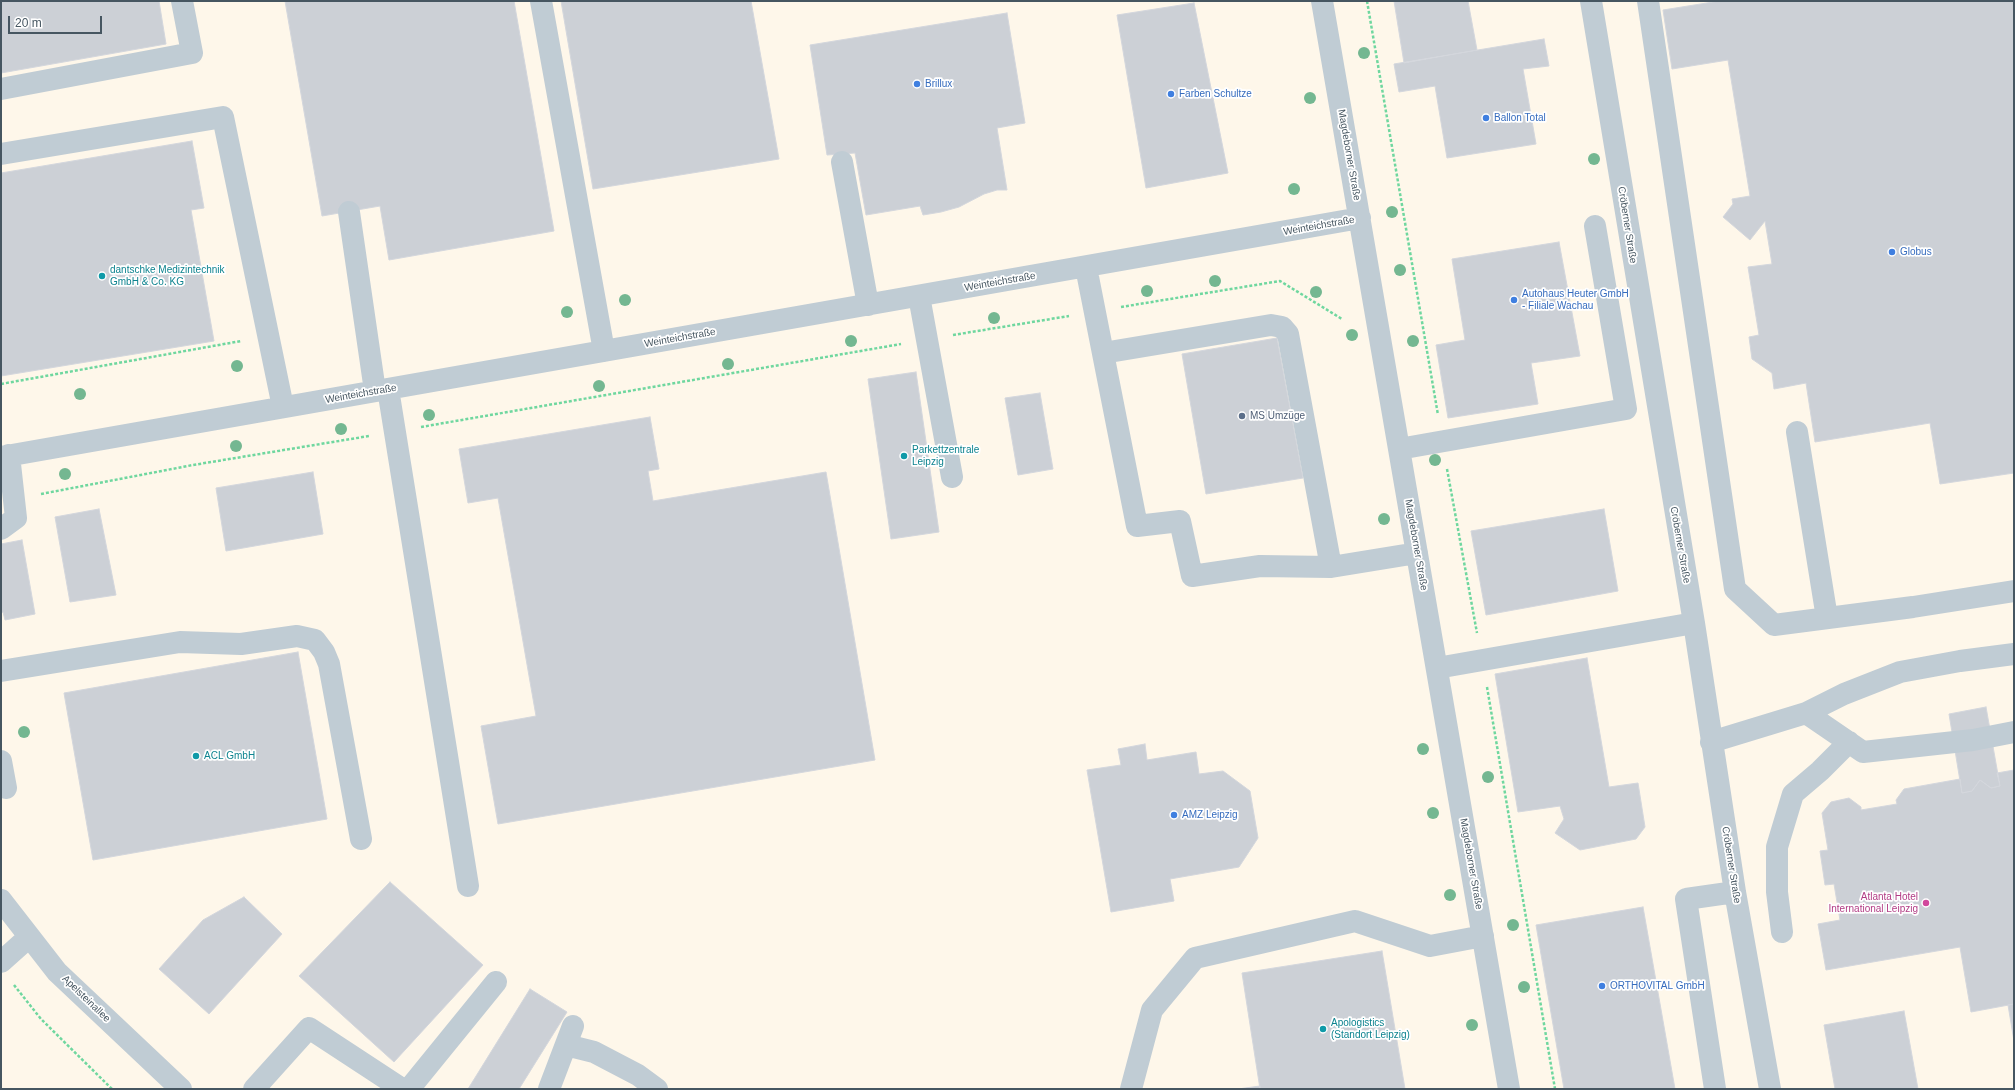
<!DOCTYPE html>
<html>
<head>
<meta charset="utf-8">
<style>
  body { margin:0 }
  #map { position:relative; width:2015px; height:1090px; overflow:hidden; background:#f4f1f1; font-family:Helvetica,sans-serif }
  canvas { display:block }
  .frame { position:absolute; inset:0; border:2px solid #465661; pointer-events:none }
  .scale { position:absolute; left:8px; top:16px; width:94px; height:18px; box-sizing:border-box; border:2px solid #465661; border-top:0; padding-left:5px; font-size:12px; line-height:14px; white-space:nowrap; color:#465661; -webkit-text-stroke:3px #fff; paint-order:stroke }
</style>
</head>
<body>
<div id="map">
<canvas width="2015" height="1090"></canvas>
<div class="frame"></div>
<div class="scale">20 m</div>
</div>
<script>
const ctx = document.querySelector('canvas').getContext('2d');
ctx.lineJoin = 'round';
function fillPath(path, color) { ctx.fillStyle = color; ctx.fill(path, 'evenodd'); }
const poly = rows => new Path2D(rows.map(r => 'M' + r).join(''));
function stroke(path, color, width, dash) { ctx.strokeStyle = color; ctx.lineWidth = width; ctx.lineCap = dash ? 'butt' : 'round'; ctx.setLineDash(dash || []); ctx.stroke(path); }
function drawText(font, color, halo, rows, align = 'center') {
  ctx.font = font + ' Helvetica,sans-serif'; ctx.lineWidth = 3.5; ctx.setLineDash([]); ctx.textBaseline = 'middle'; ctx.strokeStyle = halo; ctx.fillStyle = color; for (const [text, x, y, turn = 0] of rows) {
    ctx.save(); ctx.translate(x, y); ctx.rotate((+turn || 0) * Math.PI / 180); ctx.textAlign = isNaN(turn) ? turn : align; if (halo) ctx.strokeText(text, 0, 0); ctx.fillText(text, 0, 0); ctx.restore();
  }
}
fillPath(poly([
  [1,1,2014,1,2014,1089,1,1089]
]), '#fef7ea');
const building = poly([
  [1,1,159,1,166,44,1,73,1,1],
  [285,1,514,1,554,231,389,260,380,206,322,216,285,1],
  [561,1,751,1,779,159,593,189,561,1],
  [1394,1,1468,1,1477,50,1404,63,1394,1],
  [1719,1,2014,1,2014,473,1940,484,1930,423,1815,442,1806,383,1774,389,1772,373,1752,359,1749,337,1759,335,1748,267,1772,264,1765,221,1750,240,1723,217,1733,204,1732,199,1750,196,1728,60,1672,69,1663,10,1719,1],
  [1194,3,1228,173,1146,188,1117,15,1194,3],
  [1007,13,1025,123,997,128,1007,190,997,190,984,194,959,207,941,212,923,215,920,206,866,215,855,153,827,155,810,45,1007,13],
  [1544,39,1549,66,1523,69,1536,144,1447,158,1435,86,1399,92,1394,64,1544,39],
  [192,141,204,208,191,210,214,341,1,376,1,173,192,141],
  [1559,242,1580,356,1531,363,1538,404,1448,418,1436,345,1465,340,1452,259,1559,242],
  [1277,338,1303,478,1206,494,1182,354,1277,338],
  [916,372,939,532,891,539,868,379,916,372],
  [1040,393,1053,469,1018,475,1005,398,1040,393],
  [650,417,659,469,648,471,653,501,826,472,875,760,498,824,481,726,536,716,498,498,468,503,459,449,650,417],
  [313,472,323,534,226,551,216,488,313,472],
  [99,509,116,595,70,602,55,517,99,509],
  [1604,509,1618,591,1486,615,1471,531,1604,509],
  [22,540,35,614,5,620,3,612,1,613,1,544,22,540],
  [298,652,327,819,93,860,64,693,298,652],
  [1587,658,1609,787,1638,783,1645,827,1636,839,1580,850,1555,833,1564,819,1560,806,1518,812,1495,674,1587,658],
  [1986,707,2000,786,1991,788,1980,780,1972,791,1962,793,1949,714,1986,707],
  [1145,744,1147,760,1196,752,1199,774,1223,771,1250,791,1258,838,1239,867,1170,879,1174,901,1111,912,1087,770,1121,765,1118,749,1145,744],
  [2014,770,2014,1004,1971,1012,1960,947,1826,970,1818,924,1840,920,1834,884,1825,885,1820,851,1828,850,1822,813,1831,802,1849,798,1861,807,1861,810,1897,804,1896,800,1904,789,1960,779,1962,793,1972,791,1980,780,1991,788,2000,786,1997,773,2014,770],
  [390,882,483,965,394,1062,299,976,390,882],
  [244,897,282,934,209,1014,159,969,203,920,244,897],
  [1643,907,1675,1089,1564,1089,1536,925,1643,907],
  [1382,951,1405,1089,1260,1089,1242,973,1382,951],
  [530,989,567,1012,519,1089,468,1089,530,989],
  [2014,1004,2014,1041,2008,1005,2014,1004],
  [1904,1011,1918,1089,1835,1089,1824,1025,1904,1011],
  [1260,1086,1260,1089,1238,1089,1260,1086]
]);
fillPath(building, '#ccd0d6');
stroke(building, '#d4d7dd', 1);
stroke(poly([
  [1367,1,1438,415],
  [1121,307,1280,281,1342,319],
  [953,335,1069,316],
  [1,384,241,341],
  [421,427,901,344],
  [1447,469,1477,633],
  [41,494,193,465,369,436],
  [1487,687,1555,1089],
  [14,985,41,1019,112,1089]
]), '#6fd79f', 2.5, [3, 2]);
stroke(poly([
  [541,1,604,351],
  [1322,1,1509,1089],
  [1591,1,1694,623,1735,892,1770,1089],
  [1648,1,1735,589,1774,625,1913,607,2014,591],
  [1,89,192,53,182,1],
  [1,154,223,117,283,407],
  [842,162,868,305],
  [349,212,375,391],
  [1086,267,1137,526,1180,521,1192,576,1260,566,1331,567,1417,553],
  [919,296,952,477],
  [1103,353,1271,325,1282,327,1288,334,1331,567],
  [388,389,468,886],
  [1797,432,1827,618],
  [1399,449,1626,409,1595,226],
  [1,457,1360,218],
  [1,529,16,518,9,455],
  [1437,668,1694,623],
  [1,671,180,642,241,644,297,636,315,640,324,652,329,664,361,839],
  [1806,713,1844,694,1900,672,1960,661,2014,654],
  [1711,742,1806,713,1863,752,1973,740,2014,732],
  [1,761,6,788],
  [1,900,57,972,181,1089],
  [1782,932,1777,892,1777,847,1793,794,1820,771,1849,742],
  [1,962,29,937],
  [566,1045,594,1052,638,1075,657,1089],
  [254,1089,309,1028,402,1089],
  [409,1089,496,982],
  [549,1089,573,1026],
  [1131,1089,1152,1010,1195,958,1355,921,1430,946,1483,936],
  [1715,1089,1686,899,1735,892]
]), '#c0ccd4', 22);
ctx.fillStyle = '#74b791';
for (const [x, y] of [
  [1364,53],
  [1310,98],
  [1594,159],
  [1294,189],
  [1392,212],
  [1400,270],
  [1215,281],
  [1147,291],
  [1316,292],
  [625,300],
  [567,312],
  [994,318],
  [1352,335],
  [851,341],
  [1413,341],
  [728,364],
  [237,366],
  [599,386],
  [80,394],
  [429,415],
  [341,429],
  [236,446],
  [1435,460],
  [65,474],
  [1384,519],
  [24,732],
  [1423,749],
  [1488,777],
  [1433,813],
  [1450,895],
  [1513,925],
  [1524,987],
  [1472,1025]
]) { ctx.beginPath(); ctx.arc(x, y, 6, 0, 2 * Math.PI); ctx.fill(); }
for (const [x, y, r, color] of [
  [917,84,4,"#3f7fe0"],
  [1171,94,4,"#3f7fe0"],
  [1486,118,4,"#3f7fe0"],
  [1892,252,4,"#3f7fe0"],
  [102,276,4,"#0f9aa8"],
  [1514,300,4,"#3f7fe0"],
  [1242,416,4,"#5c6f8a"],
  [904,456,4,"#0f9aa8"],
  [196,756,4,"#0f9aa8"],
  [1174,815,4,"#3f7fe0"],
  [1926,903,4,"#d1479c"],
  [1602,986,4,"#3f7fe0"],
  [1323,1029,4,"#0f9aa8"]
]) { const dot = new Path2D(); dot.arc(x, y, r, 0, 2 * Math.PI); ctx.fillStyle = color; ctx.fill(dot); stroke(dot, '#fff', 1.5); }
drawText('10px', '#366cbe', '#fff', [
  ["Brillux",925,84],
  ["Farben Schultze",1179,94],
  ["Ballon Total",1494,118],
  ["Globus",1900,252],
  ["Autohaus Heuter GmbH",1522,294],
  ["- Filiale Wachau",1522,306],
  ["AMZ Leipzig",1182,815],
  ["ORTHOVITAL GmbH",1610,986]
], 'left');
drawText('10px', '#465661', '#fff', [
  ["Magdeborner Straße",1349,155,80],
  ["Cröberner Straße",1627,225,81],
  ["Weinteichstraße",1319,226,-10],
  ["Weinteichstraße",1000,282,-10],
  ["Weinteichstraße",680,338,-10],
  ["Weinteichstraße",361,394,-10],
  ["Magdeborner Straße",1416,545,80],
  ["Cröberner Straße",1680,545,80],
  ["Magdeborner Straße",1471,864,80],
  ["Cröberner Straße",1731,865,81],
  ["Apelsteinallee",86,999,44]
]);
drawText('10px', '#0d838f', '#fff', [
  ["dantschke Medizintechnik",110,270],
  ["GmbH & Co. KG",110,282],
  ["Parkettzentrale",912,450],
  ["Leipzig",912,462],
  ["ACL GmbH",204,756],
  ["Apologistics",1331,1023],
  ["(Standort Leipzig)",1331,1035]
], 'left');
drawText('10px', '#4e5e75', '#fff', [
  ["MS Umzüge",1250,416]
], 'left');
drawText('10px', '#b23c85', '#fff', [
  ["Atlanta Hotel",1918,897],
  ["International Leipzig",1918,909]
], 'right');
</script>
</body>
</html>
